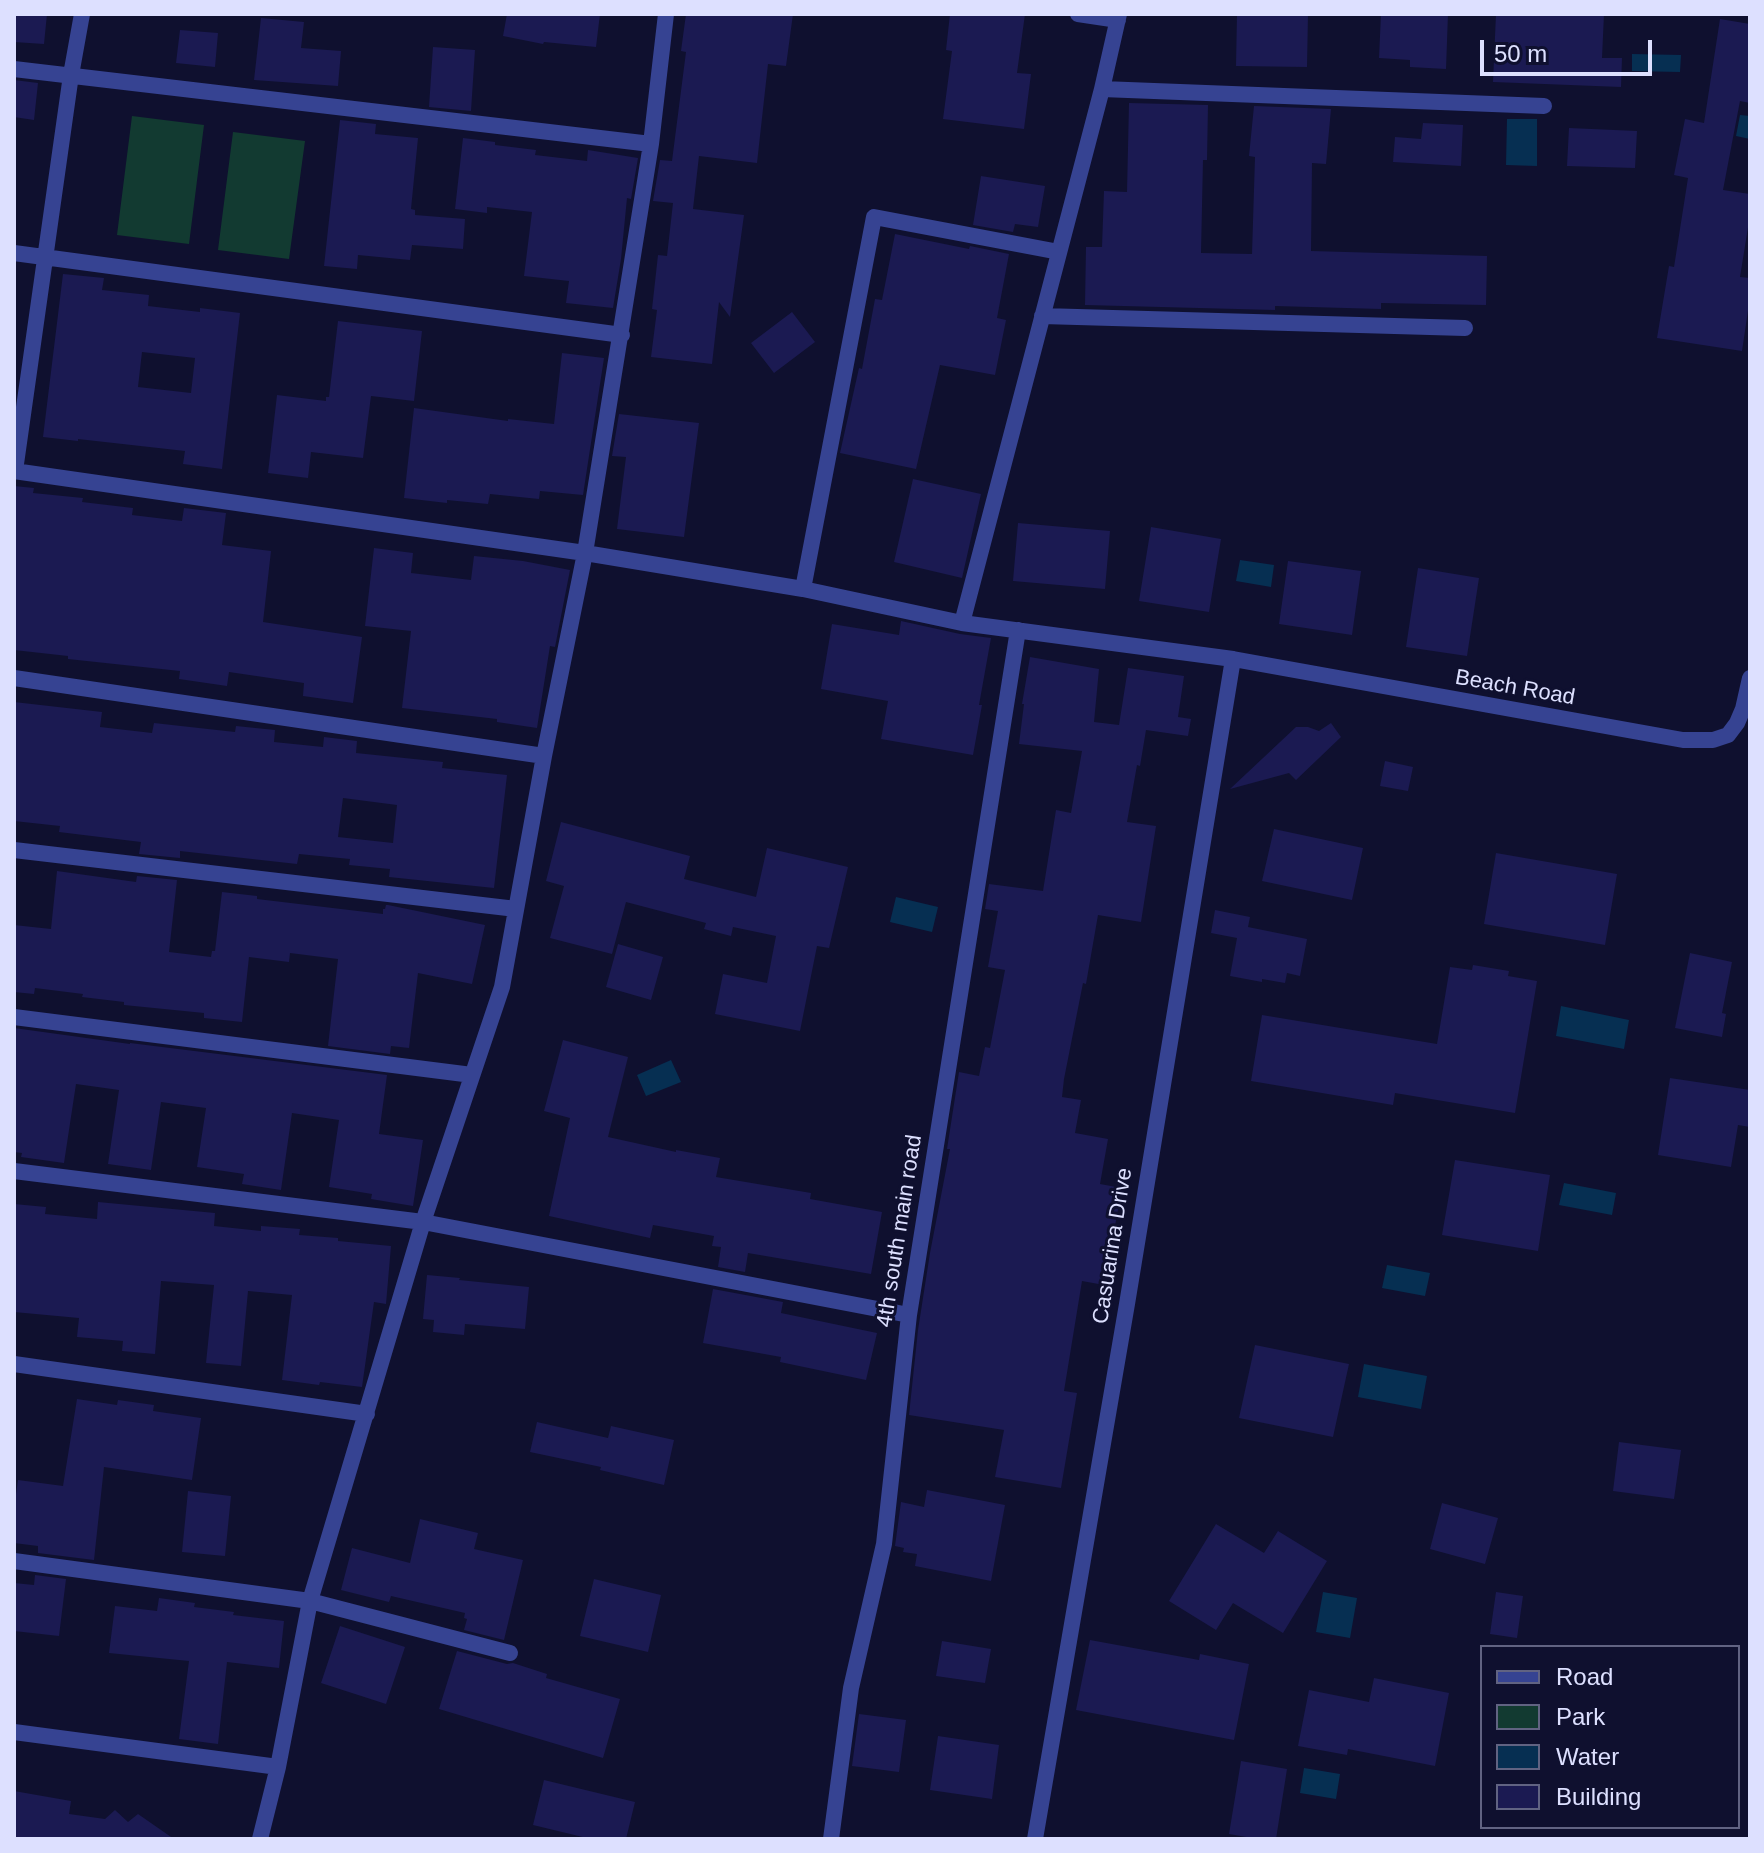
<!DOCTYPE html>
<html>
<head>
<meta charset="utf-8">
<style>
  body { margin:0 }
  #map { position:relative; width:1764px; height:1853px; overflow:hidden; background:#0f102f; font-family:Helvetica,sans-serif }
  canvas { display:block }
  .frame { position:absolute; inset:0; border:16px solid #dde0ff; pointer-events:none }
  .legend { position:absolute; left:1480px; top:1645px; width:260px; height:184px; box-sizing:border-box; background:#0f102f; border:2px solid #616382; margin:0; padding:10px 14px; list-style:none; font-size:24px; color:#dde0ff }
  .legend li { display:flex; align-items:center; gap:16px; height:40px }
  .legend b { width:40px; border:2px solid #616382 }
  .scale { position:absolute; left:1480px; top:40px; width:172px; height:36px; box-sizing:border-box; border:4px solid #dde0ff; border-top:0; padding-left:10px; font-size:24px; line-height:28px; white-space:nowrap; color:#dde0ff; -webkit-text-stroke:6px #0f102f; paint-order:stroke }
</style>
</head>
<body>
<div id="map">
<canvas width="1764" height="1853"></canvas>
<div class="frame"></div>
<ul class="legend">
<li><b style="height:10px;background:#364392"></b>Road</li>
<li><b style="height:22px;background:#123a31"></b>Park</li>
<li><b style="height:22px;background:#062f52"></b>Water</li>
<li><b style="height:22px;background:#1b1a52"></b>Building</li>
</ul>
<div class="scale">50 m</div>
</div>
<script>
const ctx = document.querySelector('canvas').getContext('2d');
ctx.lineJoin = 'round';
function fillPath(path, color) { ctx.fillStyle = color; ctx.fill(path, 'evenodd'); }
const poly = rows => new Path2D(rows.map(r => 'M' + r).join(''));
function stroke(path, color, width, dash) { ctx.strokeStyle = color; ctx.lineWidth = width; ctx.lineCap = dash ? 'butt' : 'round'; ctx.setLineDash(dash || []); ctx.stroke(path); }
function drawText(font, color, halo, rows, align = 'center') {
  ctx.font = font + ' Helvetica,sans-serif'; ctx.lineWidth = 6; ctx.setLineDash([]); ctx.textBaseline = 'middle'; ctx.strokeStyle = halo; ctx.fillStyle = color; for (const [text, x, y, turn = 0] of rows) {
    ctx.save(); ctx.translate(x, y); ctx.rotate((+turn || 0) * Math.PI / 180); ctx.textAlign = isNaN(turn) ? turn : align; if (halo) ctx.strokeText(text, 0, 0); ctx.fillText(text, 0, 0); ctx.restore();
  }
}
fillPath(poly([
  [132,116,204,125,189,244,117,235],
  [233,132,305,141,289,259,218,250]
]), '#123a31');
fillPath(poly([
  [1632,54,1681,55,1680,72,1632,71],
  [1740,115,1750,116,1750,139,1736,136],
  [1507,119,1537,119,1537,166,1506,165],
  [1240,560,1274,565,1271,587,1236,581],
  [896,897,938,907,932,932,890,922],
  [1561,1006,1629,1020,1624,1049,1556,1036],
  [671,1060,681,1082,646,1096,637,1075],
  [1564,1183,1616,1193,1612,1215,1559,1205],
  [1387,1265,1430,1273,1425,1296,1382,1288],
  [1364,1364,1427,1376,1421,1409,1358,1397],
  [1323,1592,1357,1598,1350,1638,1316,1632],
  [1304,1768,1340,1774,1336,1799,1300,1793]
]), '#062f52');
fillPath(poly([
  [14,14,47,14,44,44,14,42],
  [507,14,600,14,596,47,544,42,543,44,503,36],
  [686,14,793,14,786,66,768,64,757,163,699,156,693,209,744,215,730,317,719,302,712,364,651,357,657,310,652,309,658,255,667,256,673,203,653,201,660,160,672,161,686,52,681,51],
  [950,14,1025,14,1017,73,1031,74,1024,129,943,119,952,51,946,50],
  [1237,14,1308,14,1307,67,1236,66],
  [1381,14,1448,14,1446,69,1410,67,1410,60,1379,58],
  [1496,14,1604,14,1602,58,1622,58,1621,87,1493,82],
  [261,18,304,22,301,48,341,51,338,86,254,80],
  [1720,19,1750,24,1750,103,1740,101,1723,190,1750,194,1750,215,1740,277,1750,278,1750,297,1742,351,1657,338,1669,266,1674,267,1688,178,1674,175,1685,119,1704,123],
  [180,30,218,33,215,67,176,63],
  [433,47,475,50,471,111,429,107],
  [14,80,38,83,34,120,14,117],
  [1129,103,1208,105,1207,160,1203,160,1201,253,1252,254,1255,157,1249,156,1254,106,1331,109,1326,164,1312,163,1311,251,1487,256,1486,305,1381,303,1381,309,1275,306,1275,310,1085,305,1086,247,1102,247,1104,191,1127,192],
  [340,120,376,124,375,134,418,138,411,209,415,210,415,215,465,219,463,249,412,245,410,260,358,255,357,269,324,266],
  [1423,123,1463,125,1461,166,1393,162,1395,137,1421,139],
  [1569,128,1637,131,1635,168,1567,166],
  [463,138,495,142,495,145,536,150,535,155,587,161,588,150,638,158,631,199,627,198,621,259,613,308,566,303,569,281,524,276,532,212,487,207,487,213,455,209],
  [981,176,1045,186,1038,227,1015,224,1013,232,973,225],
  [895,234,969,249,970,246,1009,254,997,318,1006,320,995,375,940,365,916,469,840,453,859,368,862,369,875,299,882,300],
  [63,274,104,278,102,290,149,295,148,306,200,312,200,308,240,313,222,469,183,464,185,451,78,439,78,441,43,437],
  [142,352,195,358,191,393,138,387],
  [792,312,815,342,774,373,751,343],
  [338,321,422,331,414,401,371,396,363,458,311,452,308,478,268,473,277,395,326,401,326,397,329,397],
  [562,353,604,358,583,495,540,491,539,499,490,494,488,504,447,500,447,503,404,498,414,408,508,421,508,419,554,424],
  [619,414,699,423,684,537,617,529,626,457,612,456],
  [913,479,981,494,962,578,894,562],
  [14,486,34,488,33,493,83,498,82,502,133,508,132,515,182,521,184,508,226,513,222,545,271,551,263,622,362,637,353,703,303,696,304,683,229,672,227,686,179,679,180,671,68,659,68,656,14,650],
  [1018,523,1110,531,1105,589,1013,581],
  [1151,527,1221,539,1209,612,1139,601],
  [374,548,413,553,411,573,471,580,474,556,523,561,570,570,555,647,550,646,537,728,497,722,497,719,402,708,411,631,365,626],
  [1288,561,1361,571,1352,635,1279,624],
  [1418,568,1479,578,1467,656,1406,647],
  [901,621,960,634,991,638,979,705,982,705,973,755,881,739,888,701,821,689,832,624,899,635],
  [1030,657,1099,669,1094,722,1119,725,1128,668,1184,676,1178,717,1191,719,1188,736,1146,730,1140,766,1137,765,1127,822,1156,826,1141,922,1098,915,1086,984,1083,983,1064,1079,1062,1097,1081,1100,1075,1133,1108,1139,1100,1184,1122,1188,1104,1285,1082,1281,1064,1391,1077,1393,1061,1488,995,1477,1004,1430,909,1415,918,1330,930,1253,950,1149,947,1149,959,1072,979,1076,985,1047,990,1048,1005,970,988,967,998,911,985,909,989,884,1043,891,1056,810,1071,813,1082,751,1019,744,1024,704,1022,704],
  [14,702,102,712,100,727,152,733,154,723,235,732,236,726,275,730,274,742,323,747,324,737,357,741,356,753,443,762,442,768,507,775,494,888,389,877,390,869,349,865,350,859,299,854,297,864,180,851,180,858,139,854,141,842,59,832,60,826,14,821],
  [343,798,397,805,393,843,338,837],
  [1331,723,1341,737,1296,780,1289,773,1230,789,1296,727,1308,727,1319,731],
  [1385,761,1413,767,1408,791,1380,786],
  [561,822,690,856,684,879,756,897,767,848,848,867,829,948,817,946,800,1031,715,1014,723,974,767,983,776,936,733,927,731,936,704,929,706,923,626,902,612,954,550,938,564,886,546,881],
  [1274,829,1363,848,1352,900,1262,881],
  [1496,853,1617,874,1605,945,1484,924],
  [57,871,136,882,137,876,177,880,169,952,211,957,212,951,215,951,222,892,257,896,257,899,383,914,383,909,385,909,386,905,388,905,485,925,472,984,418,973,409,1048,391,1046,390,1054,328,1046,338,959,290,953,289,962,249,957,242,1022,204,1018,204,1013,124,1005,124,1002,82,997,83,994,35,988,34,994,14,992,14,925,51,929],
  [1215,910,1250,917,1248,927,1307,939,1300,976,1287,973,1285,983,1262,979,1262,982,1230,976,1237,938,1211,933],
  [618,944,663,957,651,1000,606,987],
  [1690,953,1732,962,1722,1013,1726,1014,1722,1037,1675,1028],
  [1473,965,1509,971,1508,976,1537,981,1515,1113,1395,1093,1393,1105,1251,1081,1262,1015,1437,1044,1450,967,1472,970],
  [14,1028,130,1044,130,1043,387,1075,379,1134,423,1140,413,1206,371,1199,372,1194,329,1187,339,1120,292,1113,281,1190,242,1184,244,1174,197,1167,206,1108,161,1102,151,1170,108,1164,119,1090,76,1084,64,1163,21,1157,22,1153,14,1152],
  [563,1040,628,1057,608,1137,676,1152,676,1150,720,1158,716,1177,811,1193,810,1199,882,1212,871,1274,748,1253,745,1272,718,1267,721,1247,712,1246,714,1236,653,1225,650,1238,549,1216,570,1118,544,1111],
  [1670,1078,1750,1090,1750,1127,1738,1125,1731,1167,1658,1155],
  [1455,1160,1550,1175,1538,1251,1442,1235],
  [98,1202,215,1213,214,1226,261,1231,261,1226,300,1229,299,1235,338,1238,338,1241,391,1246,386,1304,374,1302,362,1387,320,1382,319,1385,282,1380,292,1295,248,1291,241,1366,206,1363,214,1285,161,1281,155,1354,122,1351,123,1341,77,1337,79,1318,14,1312,14,1204,46,1207,45,1214,97,1219],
  [427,1275,460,1278,459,1280,529,1287,525,1329,465,1324,464,1335,433,1332,434,1320,423,1319],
  [713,1289,783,1302,781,1313,877,1333,866,1380,780,1362,781,1357,703,1343],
  [1255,1345,1349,1364,1333,1437,1239,1418],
  [77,1399,117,1405,118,1400,154,1405,153,1411,201,1418,192,1480,104,1467,94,1560,38,1553,38,1546,14,1543,14,1509,18,1480,63,1486],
  [537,1422,608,1438,611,1426,674,1440,664,1485,600,1470,601,1467,530,1452],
  [1619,1442,1681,1450,1674,1499,1613,1491],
  [927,1490,1005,1505,991,1581,915,1566,917,1554,903,1552,904,1548,895,1546,901,1502,924,1507],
  [188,1491,231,1496,225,1556,182,1552],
  [1442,1503,1498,1518,1485,1564,1430,1549],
  [420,1519,478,1533,474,1549,523,1560,504,1640,464,1630,467,1619,464,1618,465,1613,391,1596,389,1602,341,1590,352,1548,410,1563],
  [1216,1524,1264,1553,1278,1531,1327,1561,1283,1633,1233,1603,1216,1630,1169,1601],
  [35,1575,66,1579,59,1636,14,1631,14,1583,34,1585],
  [594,1579,661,1595,648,1652,580,1636],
  [1496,1592,1523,1596,1517,1638,1490,1634],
  [159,1598,195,1603,194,1607,234,1612,233,1615,284,1621,279,1668,227,1662,218,1744,179,1739,189,1661,109,1653,115,1606,157,1611],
  [340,1626,405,1647,386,1704,321,1683],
  [1090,1640,1199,1660,1200,1654,1249,1664,1234,1740,1076,1710],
  [942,1641,991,1649,985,1683,936,1676],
  [457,1651,507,1664,513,1663,547,1674,546,1678,620,1699,603,1758,439,1709],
  [1374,1678,1449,1693,1435,1766,1348,1749,1347,1755,1298,1746,1309,1690,1369,1702],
  [859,1714,906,1720,899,1772,852,1766],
  [938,1736,999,1745,992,1799,930,1790],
  [1241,1761,1287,1769,1276,1839,1258,1839,1229,1834],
  [544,1780,635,1802,626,1839,591,1839,533,1825],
  [14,1791,71,1801,69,1814,105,1819,115,1810,128,1822,138,1814,174,1839,14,1839]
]), '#1b1a52');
stroke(poly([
  [1078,14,1118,20],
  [14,69,651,144],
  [1102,89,1544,106],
  [14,253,622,335],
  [1042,316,1465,328],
  [14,471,585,553,803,589,962,623,1233,659,1683,740,1713,740,1728,735,1737,723,1743,709,1750,678],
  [15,471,71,75,82,14],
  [803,589,874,217,1059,252],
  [962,623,1102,89,1119,14],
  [14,678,544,756],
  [14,850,516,909],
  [14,1017,472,1075],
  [14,1171,423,1222,909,1315],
  [14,1364,367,1414],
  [14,1561,310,1601,510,1653],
  [14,1732,278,1767],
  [260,1839,278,1767,310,1601,423,1222,502,987,544,756,585,553,651,144,666,14],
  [831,1839,851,1688,884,1544,909,1315,1018,630],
  [1035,1839,1127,1304,1233,659]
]), '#364392', 16);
drawText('22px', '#dde0ff', '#0f102f', [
  ["Beach Road",1515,688,10],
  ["4th south main road",900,1231,-81],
  ["Casuarina Drive",1113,1246,-81]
]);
</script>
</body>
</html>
